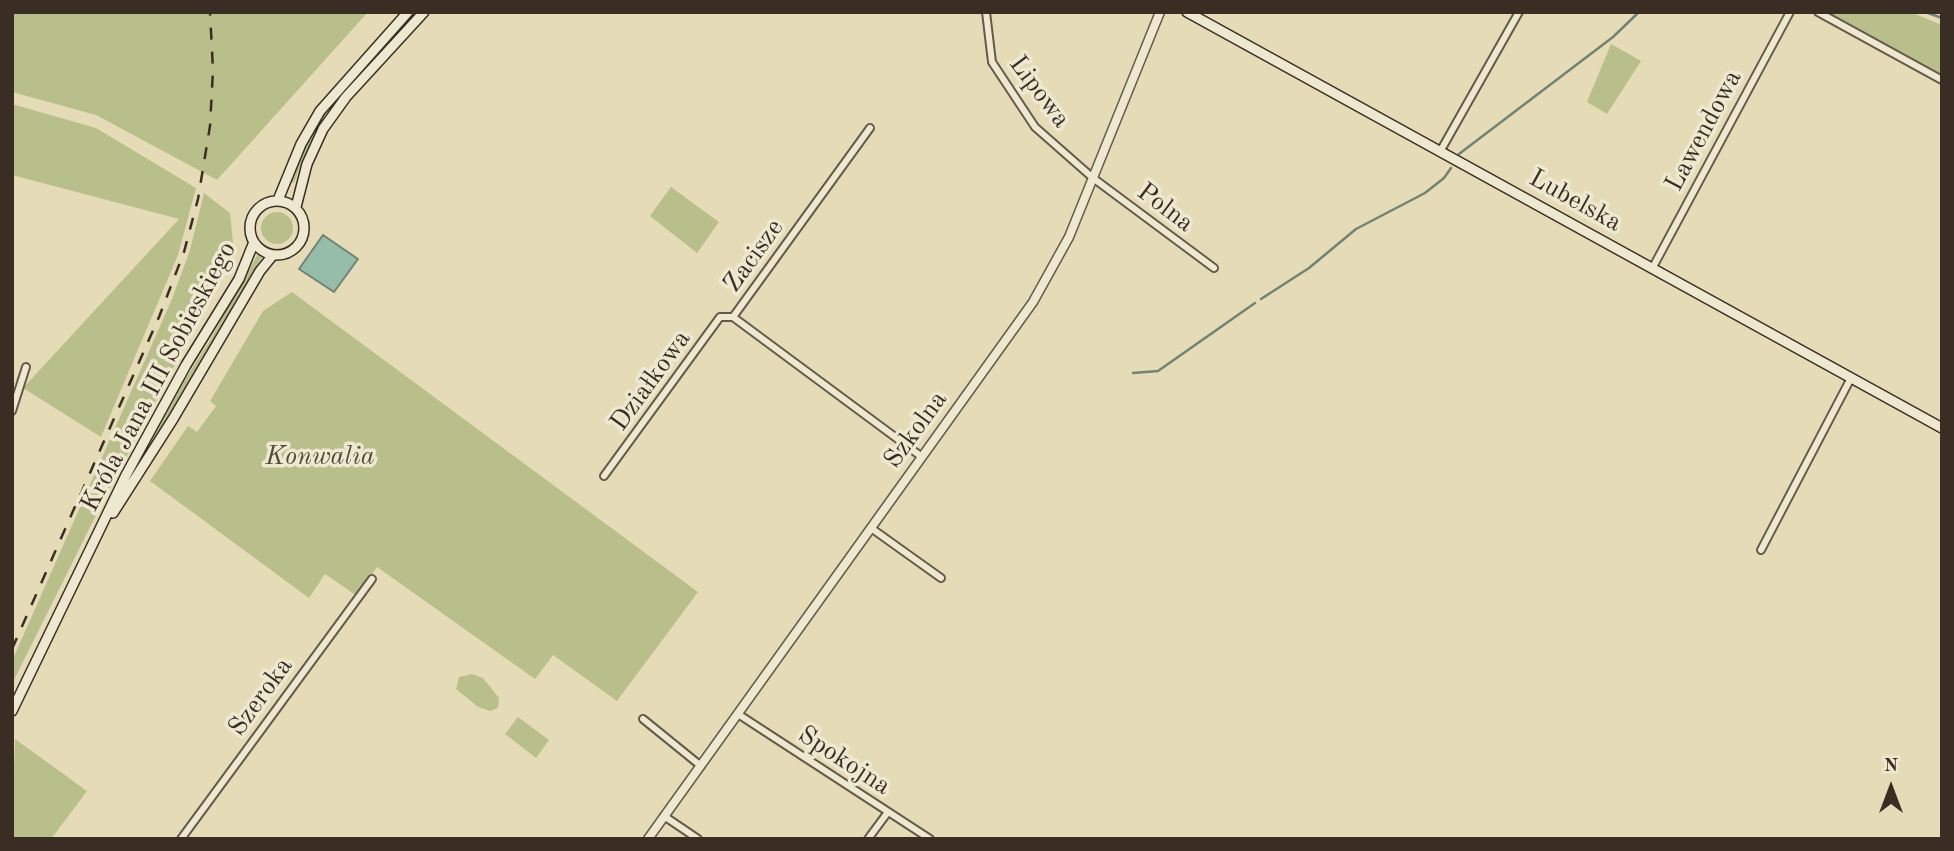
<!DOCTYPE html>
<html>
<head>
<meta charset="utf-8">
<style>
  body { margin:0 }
  #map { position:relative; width:1954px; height:851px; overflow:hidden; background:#e5dcb7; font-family:"Old Standard TT",serif }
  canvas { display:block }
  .frame { position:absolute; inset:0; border:14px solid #3a2d24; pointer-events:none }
  .north { position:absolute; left:1856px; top:753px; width:70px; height:70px; -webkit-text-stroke:5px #eee8d0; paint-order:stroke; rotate:0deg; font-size:19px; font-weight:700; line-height:28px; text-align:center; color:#3a2d24 }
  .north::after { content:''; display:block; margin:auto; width:24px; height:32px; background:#3a2d24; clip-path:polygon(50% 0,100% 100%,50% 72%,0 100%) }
</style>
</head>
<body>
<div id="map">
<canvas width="1954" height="851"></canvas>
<div class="frame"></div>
<div class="north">N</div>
</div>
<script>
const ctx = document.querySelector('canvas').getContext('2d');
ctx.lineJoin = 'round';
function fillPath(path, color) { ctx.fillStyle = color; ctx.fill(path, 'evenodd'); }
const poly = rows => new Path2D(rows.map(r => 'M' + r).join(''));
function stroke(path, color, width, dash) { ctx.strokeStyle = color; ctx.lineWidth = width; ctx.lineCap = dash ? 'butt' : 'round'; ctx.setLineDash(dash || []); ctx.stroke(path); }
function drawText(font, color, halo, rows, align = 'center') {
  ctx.font = font + ' "Old Standard TT",serif'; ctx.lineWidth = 7; ctx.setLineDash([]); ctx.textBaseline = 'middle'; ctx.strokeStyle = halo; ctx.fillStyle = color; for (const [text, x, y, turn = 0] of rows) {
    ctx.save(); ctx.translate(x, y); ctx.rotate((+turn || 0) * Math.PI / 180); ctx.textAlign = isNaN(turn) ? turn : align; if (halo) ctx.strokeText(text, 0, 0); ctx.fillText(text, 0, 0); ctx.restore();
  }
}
fillPath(poly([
  [12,12,368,12,217,180,96,115,12,92],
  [414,12,419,12,335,105,306,151,294,183,291,182,303,148,331,102],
  [1821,12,1910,12,1942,25,1942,77],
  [1611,44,1641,61,1607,114,1587,102],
  [12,104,96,128,196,188,178,255,101,437,23,388,179,219,12,175],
  [671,187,719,222,697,253,650,216],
  [204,193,230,213,234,253,107,493,12,684,12,661,172,299,190,250],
  '261 228a16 16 0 1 1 32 0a16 16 0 1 1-32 0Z',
  [259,252,263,255,176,407,126,484,173,398,209,342],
  [292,292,698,592,617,701,553,655,535,679,377,567,357,596,325,574,309,598,150,481,188,426,197,432,216,406,210,401,263,311],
  [472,674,483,678,499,698,498,708,490,711,478,707,456,689,459,677],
  [518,717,549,740,536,758,505,734],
  [15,739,87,791,51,839,12,839]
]), '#b9bf8b');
const water = poly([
  [323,235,358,259,334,292,299,269,323,235]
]);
fillPath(water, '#96bcaa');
stroke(water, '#718374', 2);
stroke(poly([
  [1925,12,1942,18],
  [1459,154,1613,37,1639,12],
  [1261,299,1309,268,1356,229,1425,193,1444,178,1451,168],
  [1133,373,1158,371,1255,303]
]), '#718374', 2.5);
const minor = poly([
  [986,12,992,62,1035,127,1093,178,1214,268],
  [1818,12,1942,80],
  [870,128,733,317,922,457],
  [1441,150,1519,12],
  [1653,267,1790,12],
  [12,411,26,367],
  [604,476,720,317,733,317],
  [871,528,941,578],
  [1761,550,1851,378],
  [738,714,930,839],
  [643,719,701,766],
  [664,816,698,839],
  [181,839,372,579],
  [868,839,888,812]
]);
const tertiary = poly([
  [648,839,1033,302,1069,237,1160,12]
]);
const secondary = poly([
  [1187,12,1942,428],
  [278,200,301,144,320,111,408,12],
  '250 228a27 27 0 1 1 54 0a27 27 0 1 1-54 0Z',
  [296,207,307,164,323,129,346,97,424,12],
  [113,513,173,419,260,271,273,255],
  [12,711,126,475,186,365,239,279,254,242]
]);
stroke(minor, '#655949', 10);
stroke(tertiary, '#655949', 11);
stroke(secondary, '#3a2d24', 12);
stroke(minor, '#eee8d0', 6);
stroke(tertiary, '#eee8d0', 8);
stroke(secondary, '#eee8d0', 9);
stroke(poly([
  [12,649,159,317,184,252,198,199,210,126,213,70,210,12]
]), '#3a2d24', 2.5, [12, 12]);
drawText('26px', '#3a2d24', '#eee8d0', [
  ["Lipowa",1039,92,53],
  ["Lawendowa",1704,131,-62],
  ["Lubelska",1575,201,29],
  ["Polna",1165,208,37],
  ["Zacisze",754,256,-54],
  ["Króla Jana III Sobieskiego",159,377,-62],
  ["Działkowa",651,381,-54],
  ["Szkolna",916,430,-54],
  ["Szeroka",261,697,-54],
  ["Spokojna",844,761,33]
]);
drawText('italic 26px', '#534a39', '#eee8d0', [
  ["Konwalia",320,457]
]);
</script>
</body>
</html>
